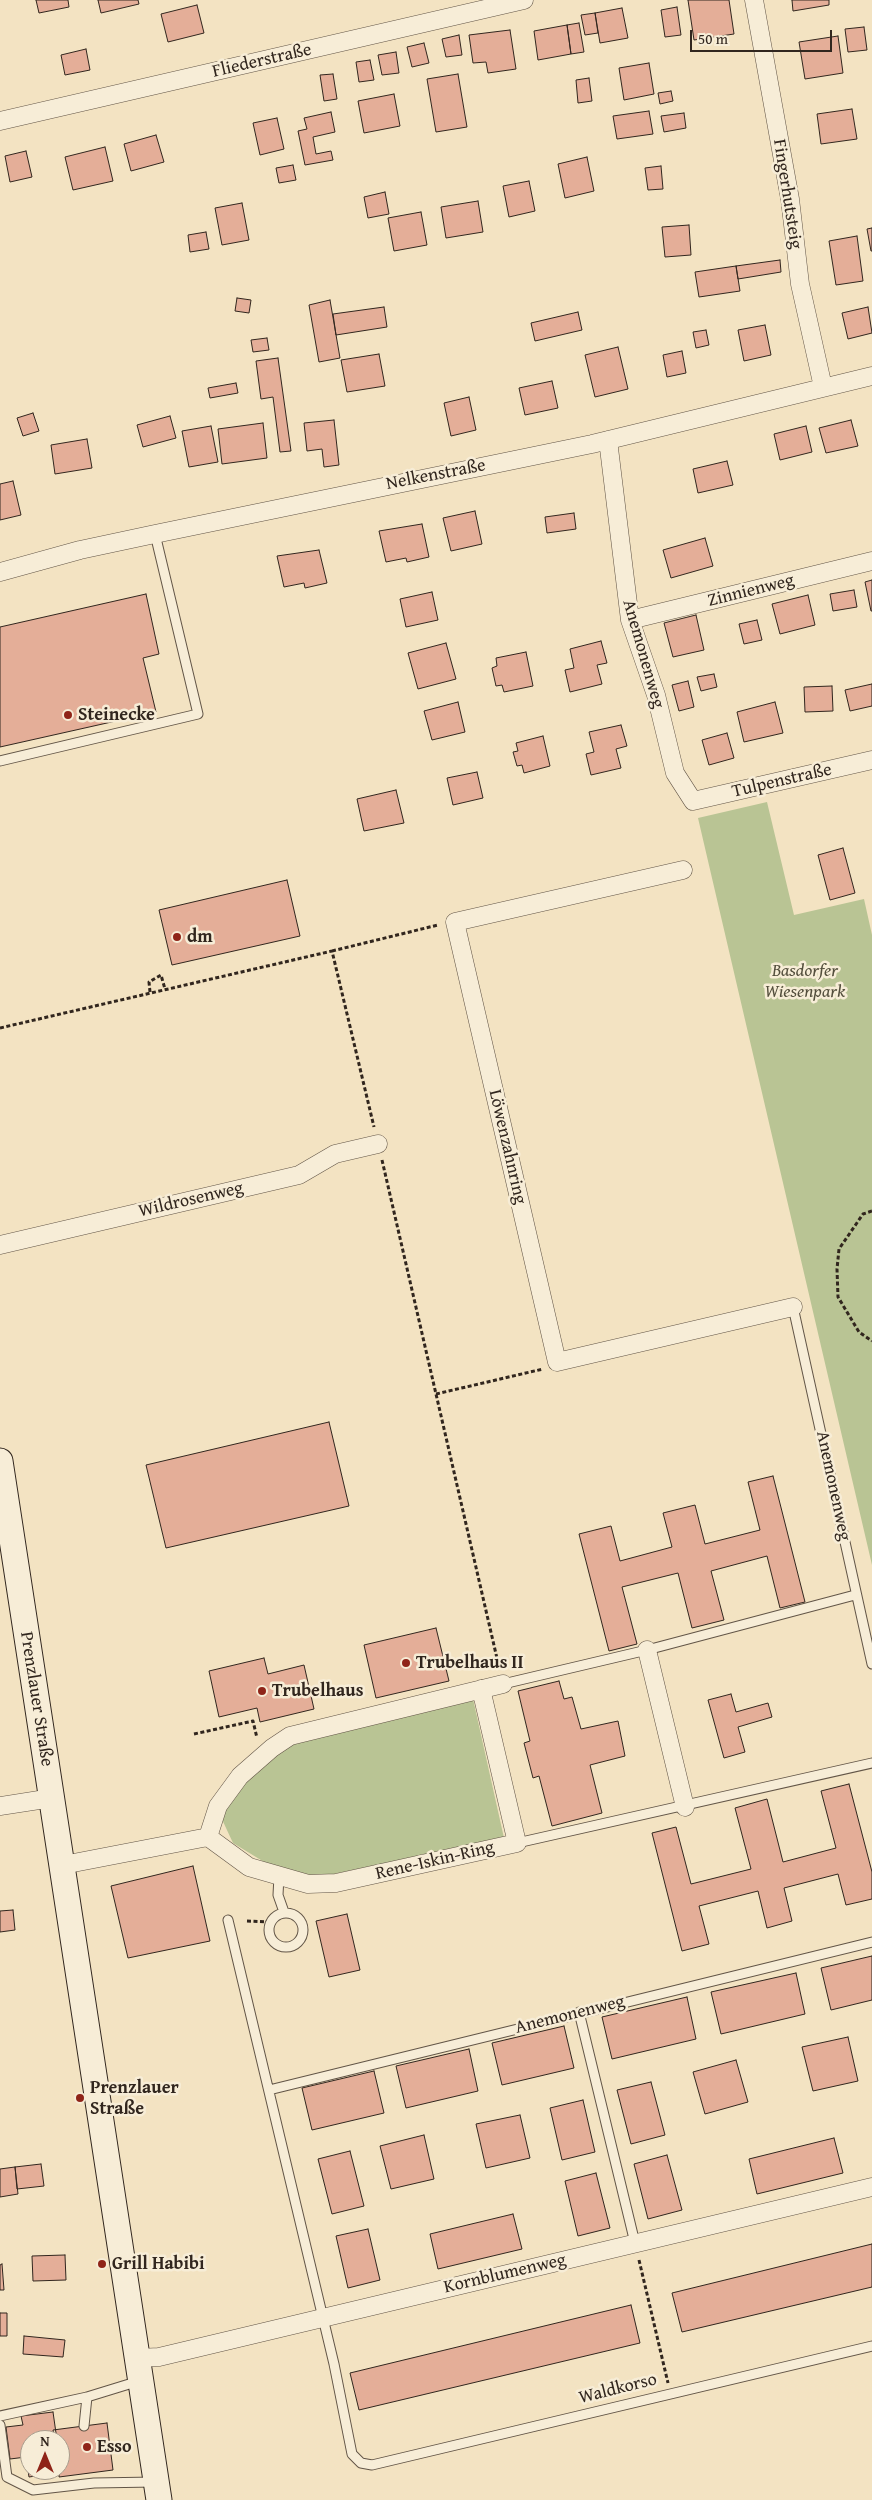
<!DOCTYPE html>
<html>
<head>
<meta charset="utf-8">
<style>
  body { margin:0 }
  #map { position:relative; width:872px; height:2500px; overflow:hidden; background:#f3e3c2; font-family:"Gentium Book Plus",serif }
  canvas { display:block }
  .north { position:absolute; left:20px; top:2430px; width:50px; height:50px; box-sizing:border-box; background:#f7edd7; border:1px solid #a89d8d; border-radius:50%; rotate:0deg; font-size:14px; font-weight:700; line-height:20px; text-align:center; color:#31261e }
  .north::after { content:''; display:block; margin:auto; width:18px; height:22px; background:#8f2418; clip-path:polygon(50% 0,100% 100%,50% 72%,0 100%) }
  .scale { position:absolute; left:690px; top:30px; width:142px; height:22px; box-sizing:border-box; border:2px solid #31261e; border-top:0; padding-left:6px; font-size:15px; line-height:18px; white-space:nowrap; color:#31261e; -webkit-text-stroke:4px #f7edd7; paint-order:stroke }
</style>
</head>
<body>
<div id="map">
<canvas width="872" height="2500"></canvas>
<div class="north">N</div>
<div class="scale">50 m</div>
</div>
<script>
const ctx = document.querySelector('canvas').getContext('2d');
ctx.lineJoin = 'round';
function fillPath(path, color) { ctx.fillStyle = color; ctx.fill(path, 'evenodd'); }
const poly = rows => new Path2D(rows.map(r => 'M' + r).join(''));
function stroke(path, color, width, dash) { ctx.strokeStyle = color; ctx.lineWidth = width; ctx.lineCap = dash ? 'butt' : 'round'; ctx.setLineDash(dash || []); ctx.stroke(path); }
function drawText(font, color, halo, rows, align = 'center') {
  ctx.font = font + ' "Gentium Book Plus",serif'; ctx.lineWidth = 5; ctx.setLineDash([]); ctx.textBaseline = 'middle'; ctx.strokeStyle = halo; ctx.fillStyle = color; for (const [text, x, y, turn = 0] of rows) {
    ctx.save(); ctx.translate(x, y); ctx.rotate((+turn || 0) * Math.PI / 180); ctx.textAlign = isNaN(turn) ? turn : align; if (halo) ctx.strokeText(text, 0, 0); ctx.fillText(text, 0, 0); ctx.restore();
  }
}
fillPath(poly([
  [767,802,794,915,864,899,872,935,872,1565,698,818],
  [473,1699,504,1838,320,1877,274,1868,233,1843,220,1815,234,1794,256,1771,292,1741]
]), '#b9c494');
const building = poly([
  [36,0,68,0,69,7,39,13,36,0],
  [98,0,138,0,139,4,101,13,98,0],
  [688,0,729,0,734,34,694,40,688,0],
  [792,0,829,0,829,5,793,11,792,0],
  [197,5,204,33,168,42,161,14,197,5],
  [677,7,681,35,665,37,661,10,677,7],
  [622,8,628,38,600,43,595,13,622,8],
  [595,13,598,33,585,35,581,15,595,13],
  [579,23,584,52,571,54,567,25,579,23],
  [567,25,571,54,538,60,534,31,567,25],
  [864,27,867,50,848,52,845,29,864,27],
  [510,30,516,69,488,73,486,62,473,63,469,35,510,30],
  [459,35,462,55,446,57,442,39,459,35],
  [838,36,843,73,805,79,799,42,838,36],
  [424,43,429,63,412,67,407,47,424,43],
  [86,49,90,70,65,75,61,55,86,49],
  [396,52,399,73,382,75,378,55,396,52],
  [370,60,374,80,359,82,356,62,370,60],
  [649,63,654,94,624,100,619,68,649,63],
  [333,74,337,99,324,101,320,75,333,74],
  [458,74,467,127,436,132,427,79,458,74],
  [589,78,592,101,578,103,576,80,589,78],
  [671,91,673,101,660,104,658,93,671,91],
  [394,94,400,126,364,133,358,101,394,94],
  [852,109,857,139,821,144,817,114,852,109],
  [649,111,653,134,617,139,613,116,649,111],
  [331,112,335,132,313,137,316,154,331,151,333,160,305,165,298,131,307,129,304,118,331,112],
  [684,113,686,128,664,132,661,116,684,113],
  [277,118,284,149,260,155,253,123,277,118],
  [156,135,164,162,131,171,124,144,156,135],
  [105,147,113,181,73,190,65,157,105,147],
  [26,151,32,177,10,182,5,156,26,151],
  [587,157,594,191,565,198,558,164,587,157],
  [293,165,296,180,279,183,276,168,293,165],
  [661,166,663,189,648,190,645,168,661,166],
  [529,181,535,211,509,217,503,186,529,181],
  [385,192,389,214,368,218,364,197,385,192],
  [478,201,483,232,446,238,441,207,478,201],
  [242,203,249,240,222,245,215,208,242,203],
  [421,212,427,245,394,251,388,218,421,212],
  [689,225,691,255,665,257,662,227,689,225],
  [872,228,872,251,871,251,867,229,872,228],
  [206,232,209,249,190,252,188,235,206,232],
  [857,236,863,281,836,285,829,241,857,236],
  [780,260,781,272,738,279,736,266,780,260],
  [736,266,740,291,699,297,695,272,736,266],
  [237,298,251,300,249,313,235,311,237,298],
  [330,300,340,358,319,362,309,305,330,300],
  [384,307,387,327,336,335,333,314,384,307],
  [868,307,872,333,848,339,842,313,868,307],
  [578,312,582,330,535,341,531,323,578,312],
  [765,325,771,355,744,361,738,330,765,325],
  [706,330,709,345,696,348,693,332,706,330],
  [267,338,269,350,253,352,251,340,267,338],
  [618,347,628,389,595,397,585,355,618,347],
  [682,351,686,373,667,377,663,355,682,351],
  [379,354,385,386,347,392,341,360,379,354],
  [278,358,291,451,280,452,273,397,261,399,256,361,278,358],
  [552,381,558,408,525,415,519,388,552,381],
  [236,383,238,393,210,398,208,388,236,383],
  [469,397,476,430,451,436,444,403,469,397],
  [33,413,39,431,23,436,17,418,33,413],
  [170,416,176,438,143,447,137,425,170,416],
  [334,420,339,465,324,467,322,449,307,451,304,423,334,420],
  [851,420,858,446,826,453,819,428,851,420],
  [263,423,267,458,222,464,218,429,263,423],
  [211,426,218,462,189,467,182,431,211,426],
  [806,426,812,452,780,460,774,434,806,426],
  [87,439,92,468,55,474,51,445,87,439],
  [727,461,733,485,698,493,693,469,727,461],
  [13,481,21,515,0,520,0,484,13,481],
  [475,511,482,544,451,551,443,518,475,511],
  [574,513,576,529,547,533,545,517,574,513],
  [422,524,429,557,407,562,406,558,386,562,379,531,422,524],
  [705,538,713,566,671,578,663,550,705,538],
  [319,550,327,583,305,588,304,583,284,587,277,556,319,550],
  [872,580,872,611,871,611,865,582,872,580],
  [854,590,857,607,833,611,830,594,854,590],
  [432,592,438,620,406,627,400,599,432,592],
  [146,594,159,654,143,658,156,712,0,747,0,627,146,594],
  [808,595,815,625,780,634,772,604,808,595],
  [696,615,704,650,673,657,664,623,696,615],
  [757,620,762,640,744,644,739,624,757,620],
  [601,641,607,663,597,665,602,684,570,692,565,670,574,668,570,649,601,641],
  [446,643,456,679,418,689,408,653,446,643],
  [526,652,533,686,504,692,502,685,496,686,492,668,497,666,496,658,526,652],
  [714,674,717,687,701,691,697,677,714,674],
  [688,681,694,707,679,711,672,685,688,681],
  [872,684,872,706,850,711,845,690,872,684],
  [832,686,833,711,805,712,804,687,832,686],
  [458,702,465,732,432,740,424,711,458,702],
  [775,702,783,733,744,742,737,712,775,702],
  [621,725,627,746,616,749,621,768,591,775,586,754,594,752,589,732,621,725],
  [727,733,734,758,709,765,702,740,727,733],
  [543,736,550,766,524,773,522,765,517,766,513,752,518,751,516,743,543,736],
  [477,772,483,798,453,805,447,778,477,772],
  [396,790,404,823,364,831,357,799,396,790],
  [843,848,855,893,830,900,818,855,843,848],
  [287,880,300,936,172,965,159,910,287,880],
  [329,1422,349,1506,166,1548,146,1465,329,1422],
  [773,1476,805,1602,780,1608,767,1556,711,1571,724,1620,692,1628,678,1573,622,1587,637,1644,609,1651,579,1534,611,1526,620,1561,672,1547,663,1513,695,1505,705,1544,760,1530,748,1482,773,1476],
  [436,1628,449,1681,376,1698,364,1645,436,1628],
  [264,1658,268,1674,304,1665,314,1709,260,1722,257,1708,219,1717,209,1671,264,1658],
  [559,1681,564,1699,572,1697,581,1729,618,1721,625,1756,590,1765,602,1813,552,1826,539,1776,533,1778,524,1743,530,1741,518,1691,559,1681],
  [731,1694,736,1712,768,1703,772,1717,738,1727,745,1752,724,1758,708,1700,731,1694],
  [849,1784,872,1872,872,1899,846,1905,838,1874,784,1888,792,1921,767,1928,758,1891,699,1906,709,1944,682,1951,652,1833,676,1827,691,1884,751,1869,735,1808,767,1799,783,1862,836,1848,821,1791,849,1784],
  [193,1866,210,1941,128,1958,111,1886,193,1866],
  [13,1910,15,1930,0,1932,0,1911,13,1910],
  [347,1914,360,1970,329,1977,316,1921,347,1914],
  [872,1956,872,2000,831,2010,821,1968,872,1956],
  [796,1973,805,2014,721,2034,711,1992,796,1973],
  [687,1997,696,2039,612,2059,602,2017,687,1997],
  [564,2026,574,2068,502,2085,492,2043,564,2026],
  [848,2037,858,2081,813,2091,802,2047,848,2037],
  [469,2049,478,2091,406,2108,396,2066,469,2049],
  [736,2060,748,2102,705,2114,693,2072,736,2060],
  [374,2071,384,2113,312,2130,302,2088,374,2071],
  [651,2082,665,2135,631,2144,617,2090,651,2082],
  [583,2100,595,2152,562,2160,550,2108,583,2100],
  [520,2115,530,2158,486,2168,476,2124,520,2115],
  [424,2135,434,2179,391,2189,380,2146,424,2135],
  [834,2138,843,2173,757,2194,749,2159,834,2138],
  [350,2151,364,2206,332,2214,318,2159,350,2151],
  [667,2155,682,2210,648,2219,634,2164,667,2155],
  [41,2164,44,2186,17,2189,15,2167,41,2164],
  [15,2167,18,2194,0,2197,0,2169,15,2167],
  [596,2173,610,2228,578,2236,565,2181,596,2173],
  [513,2214,522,2249,438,2269,430,2234,513,2214],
  [368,2229,380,2280,348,2288,336,2236,368,2229],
  [872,2244,872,2287,682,2332,672,2293,872,2244],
  [65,2255,66,2280,33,2281,32,2256,65,2255],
  [2,2264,4,2290,0,2290,0,2265,2,2264],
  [631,2305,640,2343,359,2410,350,2373,631,2305],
  [0,2313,7,2313,7,2336,0,2336,0,2313],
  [24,2336,65,2340,63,2357,23,2354,24,2336],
  [53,2412,57,2440,30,2440,30,2470,60,2470,60,2464,61,2472,29,2477,26,2457,10,2459,6,2427,23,2425,21,2416,53,2412],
  [107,2423,113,2470,59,2477,60,2440,55,2440,53,2430,107,2423]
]);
fillPath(building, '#e4ae98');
stroke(building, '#31261e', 1);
const service = poly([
  [0,761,198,714,155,534],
  [793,1307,872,1664],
  [503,1684,647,1650,855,1595],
  [517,1843,872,1763],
  [279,1876,278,1895,284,1912],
  '269 1930a17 17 0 1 1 34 0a17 17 0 1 1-34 0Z',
  [228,1920,334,2364,352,2454,361,2463,372,2465,872,2346],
  [579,2012,635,2243],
  [269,2090,872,1942],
  [0,2416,87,2397,139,2381],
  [0,2425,7,2477,33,2490,94,2483,155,2482],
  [84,2426,87,2397]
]);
const minor = poly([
  [754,0,790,199,800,284,823,387],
  [0,121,524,0],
  [608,440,630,620,656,695,675,773,693,801,872,760],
  [0,572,80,550,155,534,592,444,872,376],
  [630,620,872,561],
  [683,870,455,922,557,1362,793,1307],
  [0,1245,299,1175,335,1154,378,1144],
  [647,1650,685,1807],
  [0,1806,52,1798],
  [208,1837,218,1806,240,1776,272,1748,290,1736,503,1684],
  [63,1865,208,1837,249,1867,308,1884,336,1883,517,1843,481,1689],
  [138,2358,159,2357,872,2187]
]);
const secondary = poly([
  [0,1461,159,2500]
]);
stroke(service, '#625547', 11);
stroke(minor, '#625547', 19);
stroke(secondary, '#31261e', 27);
stroke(poly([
  [332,951,438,925],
  [150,992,149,982,161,975,165,989],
  [0,1028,332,951,374,1127],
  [382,1160,499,1667],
  [872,1211,863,1214,839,1249,837,1269,838,1297,859,1332,872,1341],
  [436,1394,543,1369],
  [194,1734,253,1721,257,1738],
  [247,1921,270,1922],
  [639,2260,668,2383]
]), '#31261e', 3, [4, 2.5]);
stroke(service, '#f7edd7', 9);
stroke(minor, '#f7edd7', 18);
stroke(secondary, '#f7edd7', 25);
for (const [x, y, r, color] of [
  [68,715,5,"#8f2418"],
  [177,937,5,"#8f2418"],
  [406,1663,5,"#8f2418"],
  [262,1691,5,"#8f2418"],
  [80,2098,5,"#8f2418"],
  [102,2264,5,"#8f2418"],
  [87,2447,5,"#8f2418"]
]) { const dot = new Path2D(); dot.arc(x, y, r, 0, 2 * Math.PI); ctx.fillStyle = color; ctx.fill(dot); stroke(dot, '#f7edd7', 2); }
drawText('18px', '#31261e', '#f7edd7', [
  ["Fliederstraße",262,61,-13],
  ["Fingerhutsteig",787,194,81],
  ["Nelkenstraße",436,475,-11],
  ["Zinnienweg",751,591,-14],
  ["Anemonenweg",643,654,74],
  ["Tulpenstraße",782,781,-13],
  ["Löwenzahnring",507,1147,77],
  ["Wildrosenweg",191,1200,-13],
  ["Anemonenweg",833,1486,78],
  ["Prenzlauer Straße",36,1699,81],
  ["Rene-Iskin-Ring",435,1861,-13],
  ["Anemonenweg",570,2015,-14],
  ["Kornblumenweg",505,2274,-13],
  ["Waldkorso",618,2389,-14]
]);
drawText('bold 18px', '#31261e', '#f7edd7', [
  ["Steinecke",78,715],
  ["dm",187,937],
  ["Trubelhaus II",416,1663],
  ["Trubelhaus",272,1691],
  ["Prenzlauer",90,2088],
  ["Straße",90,2109],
  ["Grill Habibi",112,2264],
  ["Esso",97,2447]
], 'left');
drawText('italic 18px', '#534e3c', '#f7edd7', [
  ["Basdorfer",805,971],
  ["Wiesenpark",805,992]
]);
</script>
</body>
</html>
